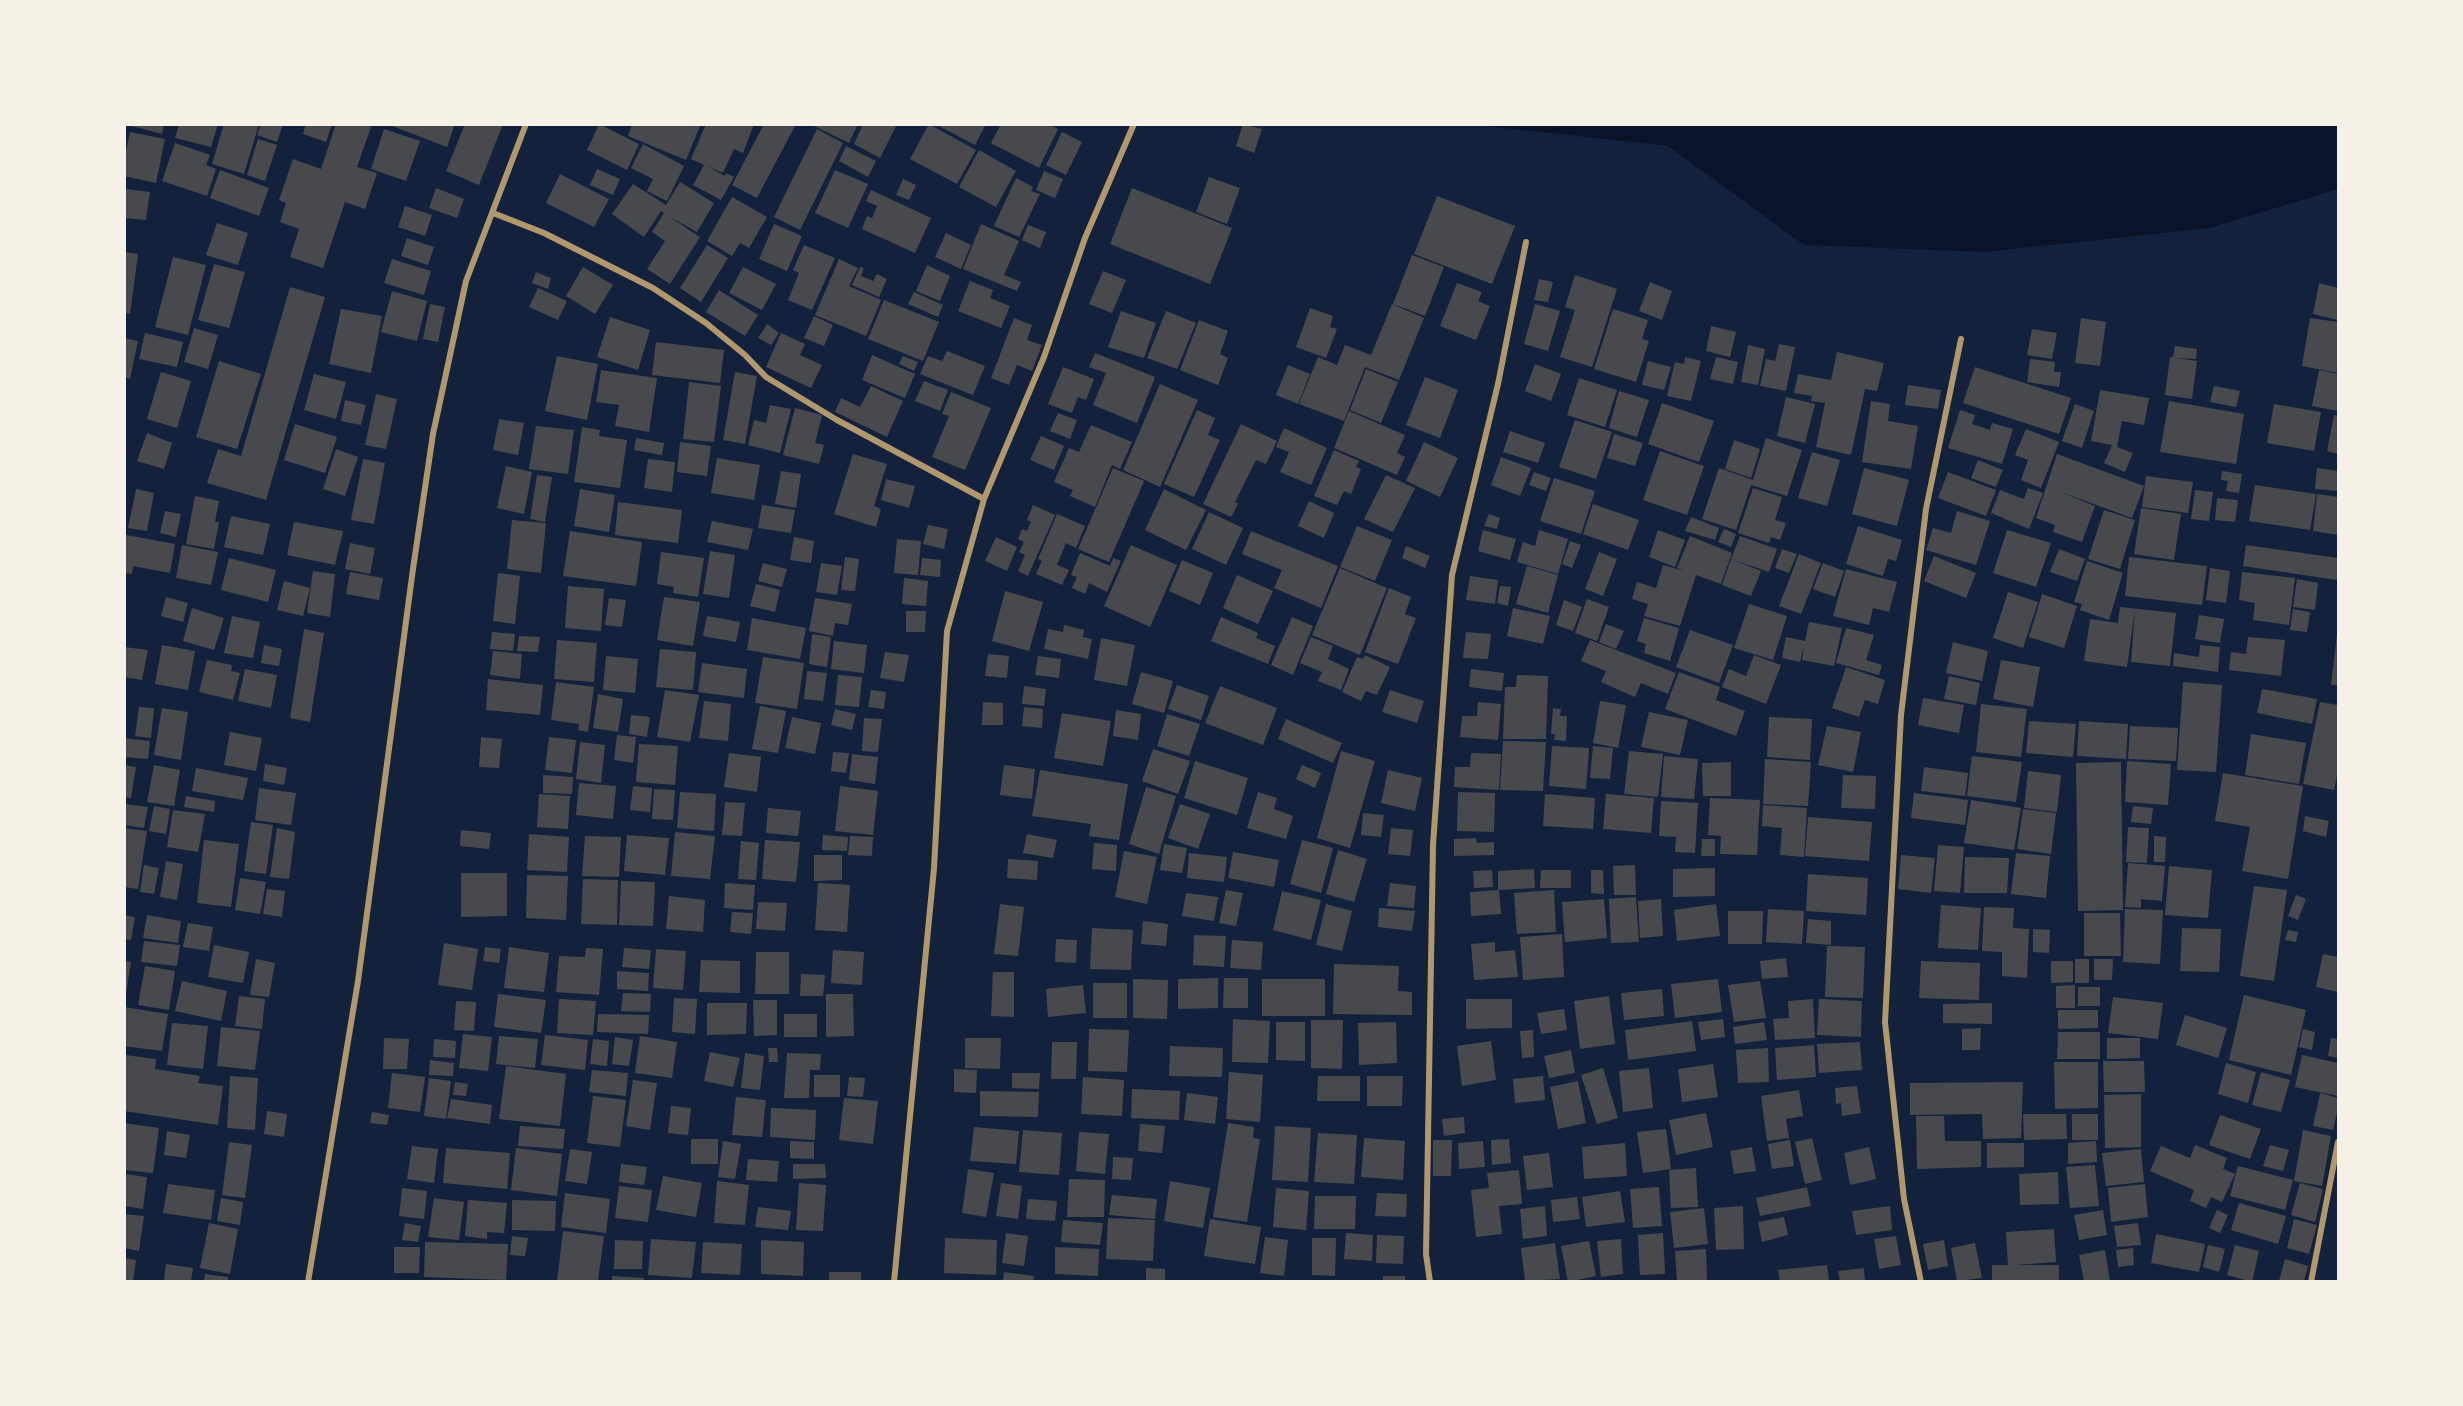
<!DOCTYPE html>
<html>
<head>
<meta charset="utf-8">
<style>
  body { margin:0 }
  #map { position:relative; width:2463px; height:1406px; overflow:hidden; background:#14213d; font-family:Overpass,sans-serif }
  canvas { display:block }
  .frame { position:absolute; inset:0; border:126px solid #f6f1e7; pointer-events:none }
</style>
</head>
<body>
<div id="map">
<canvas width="2463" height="1406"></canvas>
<div class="frame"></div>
</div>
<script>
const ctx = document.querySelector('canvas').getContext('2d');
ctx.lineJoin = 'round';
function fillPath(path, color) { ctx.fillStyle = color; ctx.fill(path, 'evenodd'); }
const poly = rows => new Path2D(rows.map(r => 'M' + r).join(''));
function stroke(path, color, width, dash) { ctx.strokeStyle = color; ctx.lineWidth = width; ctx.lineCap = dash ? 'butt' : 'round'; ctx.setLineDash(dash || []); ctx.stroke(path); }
fillPath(poly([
  [1477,125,2338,125,2338,189,2210,228,1985,252,1804,245,1668,146]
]), '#0b132b');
fillPath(poly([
  [124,124,164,124,162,134],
  [179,124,218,124,211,147,175,138],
  [224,124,259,124,244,174,212,164],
  [261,124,283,124,277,142,257,135],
  [306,124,332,124,326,142,303,134],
  [336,124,364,124,371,127,357,167,377,173,365,209,345,202,323,268,290,257,299,229,280,222,286,203,279,200,293,159,321,169],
  [387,124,455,124,447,147],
  [465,124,503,124,479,185,446,171],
  [599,124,639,144,627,170,587,150],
  [632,124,695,124,700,126,686,160,628,136],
  [706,124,754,124,743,153,734,149,723,173,707,166,725,176,726,173,734,177,721,200,693,185,704,165,691,159],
  [764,124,796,124,757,198,732,185],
  [810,124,858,124,849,143],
  [863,124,897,124,880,158,854,144],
  [929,124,976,150,957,184,910,159],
  [935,124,986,124,975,145],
  [1001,124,1049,124,1058,129,1039,168,991,143],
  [1243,124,1262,129,1254,153,1236,146],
  [384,129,420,141,406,181,371,169],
  [817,129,843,143,800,230,774,217],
  [130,132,165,139,156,183,124,176,124,160],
  [1062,132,1082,142,1066,175,1046,165],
  [258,139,277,145,265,181,247,175],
  [175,143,210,155,206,165,216,169,207,196,162,181],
  [643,144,684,166,667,201,647,191,653,179,631,168],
  [846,146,876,161,868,177,839,161],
  [979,150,1016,171,996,207,959,187],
  [597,169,620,179,613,195,590,185],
  [220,170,269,188,259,216,210,198],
  [835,170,868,184,848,228,815,213],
  [1044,171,1063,179,1055,198,1036,190],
  [560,174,609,199,594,227,546,203],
  [1209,177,1240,188,1227,224,1196,212],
  [1016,178,1033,187,1031,191,1040,194,1019,237,994,226],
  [903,179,916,185,909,200,896,195],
  [680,182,714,203,697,232,668,216,700,237,670,284,647,269,665,241,652,232,664,213,661,211,644,237,612,214,633,184,666,205],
  [436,188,464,199,457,218,429,208],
  [1132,188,1232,228,1210,284,1110,244],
  [126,189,150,192,146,220,124,218],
  [871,190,931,218,915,253,862,229,867,216,872,218,877,206,866,201],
  [1437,196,1515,226,1492,284,1414,254],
  [732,197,767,217,749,248,740,243,732,256,707,241],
  [405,206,432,215,425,236,398,227],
  [217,223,248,233,238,265,206,255],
  [774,224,802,236,787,271,759,259],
  [981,224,1019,241,1004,275,1021,282,1017,291,963,269],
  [1028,225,1046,232,1040,248,1022,240],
  [946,233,971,245,961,269,935,257],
  [407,238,434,247,428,265,401,256],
  [707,245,728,258,701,302,680,288],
  [804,245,835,258,812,310,788,300,799,273,793,270],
  [124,252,138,254,130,314,124,313],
  [1412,255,1444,267,1425,316,1393,304],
  [173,257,206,265,188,335,155,327],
  [392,259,431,271,424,295,384,283],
  [839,259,858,268,849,286,881,300,866,336,815,315],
  [214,264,245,272,229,328,198,320],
  [927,265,950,276,940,301,916,291],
  [583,267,613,285,595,314,566,296],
  [743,267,776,284,762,310,729,293],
  [860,267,864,268,861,276,873,281,877,274,887,279,879,297,852,285],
  [1103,271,1126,280,1112,313,1089,304],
  [536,272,551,278,548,289,532,283],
  [1575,275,1617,289,1592,367,1560,357,1575,310,1565,307],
  [1539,279,1553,282,1548,302,1534,300],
  [970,281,993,290,990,298,1010,306,1001,328,958,311],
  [1650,282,1672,291,1662,320,1639,311],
  [1457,283,1482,292,1478,301,1490,306,1476,340,1440,326],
  [2319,283,2338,288,2338,320,2313,314],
  [290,287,325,297,266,500,207,483,218,449,241,456],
  [538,288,567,301,558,320,529,307],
  [719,290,758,315,745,336,706,312],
  [392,291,427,301,417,341,381,332],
  [914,292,943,305,938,317,908,304],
  [884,300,939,322,923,361,868,339],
  [430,304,445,307,438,342,423,339],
  [1392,304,1424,318,1399,380,1365,367,1344,421,1299,404,1318,357,1337,365,1345,345,1371,355],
  [1535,304,1560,311,1548,351,1524,344],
  [1310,308,1333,316,1330,327,1337,329,1326,358,1296,347],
  [341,309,382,316,371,373,329,364],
  [1613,309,1648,320,1642,339,1649,341,1636,382,1594,369],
  [1121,311,1156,323,1144,358,1108,347],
  [1166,311,1196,323,1177,369,1147,358],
  [814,316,833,325,824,346,804,338],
  [610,317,650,330,638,370,597,357],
  [1014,318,1032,325,1027,340,1042,345,1032,371,1017,365,1009,385,991,378],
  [2081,318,2106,322,2100,366,2075,363],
  [2310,318,2338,322,2338,373,2302,366],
  [1199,320,1228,331,1220,354,1228,358,1218,385,1180,370],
  [767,324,779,333,771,345,758,338],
  [1711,326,1736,332,1730,357,1706,351],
  [194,328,218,335,208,369,184,362],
  [2032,329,2057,333,2052,359,2027,355],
  [145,333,183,342,177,367,139,359],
  [781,333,805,344,800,355,822,365,811,388,766,367],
  [124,338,138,341,130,379,124,377],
  [656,342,724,350,720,383,652,375],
  [1779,344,1795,347,1786,391,1760,386,1766,359,1775,361],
  [1748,345,1765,349,1758,385,1741,382],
  [2175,346,2197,349,2196,359,2176,358,2197,361,2192,399,2165,395,2170,357,2173,357],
  [947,351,985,366,973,395,920,374,928,356,942,361],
  [1837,352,1884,363,1877,391,1865,389,1851,455,1816,447,1825,403,1811,401,1812,396,1794,393,1798,374,1831,380],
  [1095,353,1155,377,1137,423,1093,405,1106,373,1089,367],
  [872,355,915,374,905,398,862,380],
  [557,356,598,364,587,420,545,411],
  [903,356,918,362,914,371,899,364],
  [1685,357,1701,361,1691,401,1667,396,1675,362,1684,364],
  [1716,357,1738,362,1733,384,1710,379],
  [2030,359,2055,362,2054,372,2061,372,2059,387,2027,382],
  [219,361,261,374,237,449,196,437],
  [1648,361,1671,367,1664,390,1642,385],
  [1535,364,1561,374,1551,401,1525,391],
  [1288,365,1310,374,1298,404,1276,395],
  [1063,367,1094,379,1086,400,1078,397,1072,413,1048,404],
  [1975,367,2071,398,2059,434,1963,403],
  [1366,369,1398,382,1381,423,1350,410],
  [601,370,657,378,649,432,615,426,619,405,596,402],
  [2319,370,2338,374,2338,411,2312,406],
  [161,372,191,381,177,428,147,419],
  [735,372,757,376,745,444,723,440],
  [314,374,346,382,336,419,304,410],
  [1425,377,1458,390,1440,438,1406,425],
  [1579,378,1617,390,1605,427,1567,415],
  [924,381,948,390,940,411,915,401],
  [689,382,721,386,714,442,683,439],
  [1160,384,1198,400,1160,487,1123,470],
  [1908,385,1941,390,1938,409,1905,405],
  [871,386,903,401,887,437,835,412,841,398,860,407],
  [2214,386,2240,391,2236,407,2210,402],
  [2100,390,2149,398,2144,425,2122,421,2117,447,2133,453,2125,472,2104,463,2112,445,2091,441],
  [1619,391,1649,400,1637,437,1609,428],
  [951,392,991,408,965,470,932,457,949,416,942,414],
  [376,394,397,399,386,449,365,445],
  [1786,397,1815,404,1805,443,1777,436],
  [345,400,366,405,361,425,341,421],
  [1871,401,1890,404,1888,421,1918,426,1911,469,1862,462],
  [2169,401,2244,414,2236,464,2160,452],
  [1662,403,1714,421,1699,462,1648,444],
  [2075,404,2094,411,2082,448,2062,441],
  [2274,404,2321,412,2314,451,2267,443],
  [770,405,791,409,780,453,748,445,754,420,766,423],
  [795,408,822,415,815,443,824,445,819,464,783,455],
  [1197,410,1215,418,1208,435,1220,440,1194,497,1164,484],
  [1960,410,1975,415,1972,424,1990,430,1992,423,2013,429,2002,464,1948,448],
  [1349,411,1405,435,1397,453,1405,457,1397,475,1334,448],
  [1058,413,1077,420,1070,439,1050,431],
  [2334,415,2338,416,2338,454,2327,451],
  [499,419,524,423,518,455,493,450],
  [1575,420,1612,432,1596,479,1559,467],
  [295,424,337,437,325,473,284,460],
  [1241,424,1277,441,1266,464,1256,460,1235,502,1238,504,1231,517,1203,504],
  [1091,425,1132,442,1120,469,1112,465,1095,507,1070,496,1073,490,1054,482,1069,448,1079,452],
  [536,426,574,430,568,474,529,469],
  [582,427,600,430,599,436,627,440,620,488,574,482],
  [1284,428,1327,448,1311,485,1280,472,1289,452,1276,447],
  [2026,429,2059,442,2041,488,2021,480,2028,460,2015,455],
  [1510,431,1545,443,1538,463,1503,452],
  [147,433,172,443,164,469,137,461],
  [1614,434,1643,443,1635,466,1607,458],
  [1041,436,1064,446,1054,470,1030,460],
  [636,438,664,443,662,455,634,450],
  [1766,438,1802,450,1787,496,1751,485,1736,530,1702,519,1719,468,1753,480],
  [1734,440,1760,449,1751,478,1725,469],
  [680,442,711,446,707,476,677,472],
  [1424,442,1458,458,1440,497,1406,481],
  [336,449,358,457,345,496,323,489],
  [1334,450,1359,461,1356,467,1361,469,1351,494,1344,491,1337,505,1314,496],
  [1660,451,1704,466,1687,515,1643,500],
  [1812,452,1840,460,1827,506,1798,498],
  [853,454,887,464,874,506,881,509,876,527,834,514],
  [2057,454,2144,486,2132,518,2058,491,2095,506,2082,542,2053,532,2055,525,2036,518],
  [1501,457,1531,468,1520,496,1491,485],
  [717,458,760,465,754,500,711,493],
  [363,459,385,463,374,524,351,520],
  [648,459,675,462,672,492,644,488],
  [1978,460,2003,470,1996,487,1971,478],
  [506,466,532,472,524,514,497,508],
  [1113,468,1144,481,1109,562,1078,549],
  [1864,468,1909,480,1897,526,1852,514],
  [2317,468,2338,471,2338,491,2315,489],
  [781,471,801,474,796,508,775,504],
  [2222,471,2242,474,2239,493,2226,491,2228,481,2221,480],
  [1534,472,1551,478,1546,491,1529,485],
  [1948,472,1996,490,1986,516,1938,498],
  [537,475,552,477,545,522,530,519],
  [1386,475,1415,488,1393,532,1364,519],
  [2146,476,2193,482,2188,513,2142,507],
  [1554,478,1595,491,1581,534,1540,521],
  [886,479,915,486,909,508,881,500],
  [2255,485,2316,494,2310,530,2249,521],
  [1753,488,1782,497,1775,520,1786,523,1780,540,1771,537,1769,543,1738,533],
  [2028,488,2043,493,2029,529,1991,513,2000,490,2024,499],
  [136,489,154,493,147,531,128,528],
  [580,489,615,495,609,532,574,526],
  [1164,489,1206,510,1186,550,1145,530],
  [2195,490,2213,492,2209,521,2191,519],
  [2317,494,2338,497,2338,535,2313,531],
  [195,496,219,501,215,522,219,522,214,549,186,544],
  [2217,498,2238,500,2235,522,2215,520],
  [1309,501,1334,513,1324,538,1298,526],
  [618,502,682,510,678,543,615,535],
  [1593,504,1639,520,1628,550,1583,534],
  [762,505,795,510,791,533,758,528],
  [1033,505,1055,515,1028,576,1018,571,1025,555,1019,552,1024,542,1018,539,1022,529,1027,531,1031,522,1027,520],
  [2141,508,2181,514,2174,560,2134,554],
  [2104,510,2135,520,2120,569,2088,559],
  [165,511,181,514,176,537,160,533],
  [1957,511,1990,521,1976,565,1926,550,1933,528,1951,533],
  [1209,512,1243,528,1226,565,1192,549],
  [1057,514,1085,526,1076,548,1066,543,1057,565,1069,570,1062,585,1036,574,1042,561,1038,559],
  [1489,514,1500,518,1497,529,1484,526],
  [231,516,270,524,263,555,224,547],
  [1691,517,1719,528,1715,540,1685,531],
  [512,520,546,523,541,573,507,569],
  [712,521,753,529,748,550,707,542],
  [294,522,343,531,335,565,287,555],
  [928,525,948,529,944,549,923,544],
  [1357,526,1392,540,1375,581,1340,567],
  [1858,526,1902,540,1896,561,1888,559,1883,576,1846,564],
  [1724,529,1736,534,1731,547,1718,542],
  [1483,530,1516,539,1510,560,1478,551],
  [1539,530,1568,539,1558,574,1517,562,1523,542,1535,546],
  [1658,530,1685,540,1675,567,1649,557],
  [2007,530,2051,543,2036,587,1993,573],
  [570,531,642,542,636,586,563,576],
  [1251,531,1338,566,1321,608,1274,588,1282,570,1242,554],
  [126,535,175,544,170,573,133,566,132,574,124,573],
  [1690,536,1732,553,1721,584,1696,575,1680,626,1644,616,1648,604,1632,599,1637,582,1656,588,1663,565,1684,571,1677,568],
  [1740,536,1777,549,1769,572,1731,559],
  [794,537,814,541,811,563,790,560],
  [996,537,1017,547,1007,571,985,561],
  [897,539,921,541,918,575,894,573],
  [1570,541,1581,545,1572,568,1562,564],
  [350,543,375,548,370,574,345,569],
  [182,545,218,552,211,585,176,578],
  [1131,545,1177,565,1150,627,1104,606],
  [2246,545,2338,558,2337,580,2243,566],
  [1406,546,1430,556,1425,568,1402,558],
  [1782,549,1797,554,1789,573,1775,568],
  [2059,549,2085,559,2077,581,2050,572],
  [710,551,735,555,729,598,703,594],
  [661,552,704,558,698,597,673,593,674,587,657,584],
  [1599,552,1617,559,1603,596,1585,589],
  [1080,553,1110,566,1113,558,1121,561,1107,592,1089,583,1085,594,1072,588,1077,577,1071,575],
  [1799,554,1821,563,1801,614,1779,606],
  [1934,556,1976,573,1966,598,1924,581],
  [845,557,859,559,855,591,841,590],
  [2129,557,2207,566,2202,605,2125,596],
  [229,558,276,570,268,602,221,590],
  [922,558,941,560,940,577,920,575],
  [1731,559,1761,571,1751,596,1722,585],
  [1182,560,1213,573,1200,605,1169,591],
  [2087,561,2123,573,2109,620,2080,610,2082,604,2074,602],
  [763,563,787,569,782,587,758,581],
  [821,563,842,566,837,595,816,592],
  [1823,563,1844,571,1835,597,1813,589],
  [1527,566,1558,575,1548,613,1516,604],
  [1340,568,1387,588,1360,655,1312,635],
  [2210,568,2230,571,2226,603,2206,600],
  [1846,569,1897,582,1889,612,1873,608,1869,625,1833,616],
  [313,571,335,574,330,617,307,613],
  [350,572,383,578,379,600,346,594],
  [2242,572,2295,578,2289,625,2253,620,2255,603,2239,600],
  [498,573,520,576,515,624,493,621],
  [1237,575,1273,591,1258,624,1223,608],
  [1470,576,1498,580,1495,604,1466,600],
  [904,578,928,581,926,606,902,604],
  [2297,579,2318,583,2315,610,2293,607],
  [284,581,310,588,303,616,277,610],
  [756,584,780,590,775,612,750,606],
  [568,586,604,589,601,631,565,628],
  [1500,586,1511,587,1508,606,1497,603],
  [1389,588,1411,597,1405,614,1416,618,1398,664,1365,652],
  [1005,591,1043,602,1029,651,992,641],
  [2008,592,2038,602,2023,648,1993,638],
  [2042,594,2077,606,2064,648,2029,637],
  [166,597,188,603,183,622,161,616],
  [664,597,700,602,693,646,657,640],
  [609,598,626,600,622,627,605,625],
  [815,598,852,604,848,625,835,623,833,636,809,631],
  [1587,599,1609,607,1597,641,1575,633],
  [1564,600,1582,607,1573,631,1556,625],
  [1749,604,1787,616,1773,660,1734,648],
  [2120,607,2176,613,2170,666,2131,662,2135,610,2127,667,2084,661,2090,619,2118,623],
  [192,608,224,618,214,650,183,641],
  [1513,608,1550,616,1543,644,1507,636],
  [2293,609,2310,612,2307,632,2290,630],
  [906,611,926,611,925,632,906,632],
  [2199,615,2224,619,2220,643,2195,639],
  [232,616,260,622,253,658,224,653],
  [707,616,740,622,736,642,703,636],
  [1221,617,1258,633,1256,638,1275,646,1268,664,1211,641],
  [1292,617,1313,626,1293,675,1271,665],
  [752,618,806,628,800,659,747,650],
  [1644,618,1679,628,1670,661,1644,653,1646,644,1637,641],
  [1809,622,1842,628,1834,666,1802,660,1804,645,1800,662,1782,658,1786,637,1805,641],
  [1606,624,1624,631,1616,649,1599,642],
  [1064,625,1084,630,1083,637,1092,639,1088,659,1044,649,1048,629,1063,632],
  [1846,628,1874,635,1866,660,1882,665,1879,675,1836,663],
  [304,629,324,633,310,722,290,718],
  [1690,630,1733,645,1719,683,1676,667],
  [492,632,515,634,513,651,490,649],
  [1466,632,1491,634,1488,659,1463,658],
  [812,634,831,637,827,667,809,664],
  [2337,634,2338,634,2338,685,2331,685],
  [519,636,540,637,538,652,517,651],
  [1311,637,1333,646,1328,659,1349,669,1341,690,1318,681,1322,672,1300,663],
  [2248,637,2285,640,2281,676,2229,670,2231,652,2246,654],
  [1101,638,1135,645,1127,686,1094,680],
  [557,640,597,643,594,682,554,679],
  [1590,640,1676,673,1668,694,1641,683,1635,697,1601,682,1606,671,1581,661],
  [834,641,867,645,864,673,831,669],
  [1953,642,1988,651,1982,681,1946,673],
  [162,645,195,651,188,690,155,684],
  [264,645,282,649,279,666,261,663],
  [2200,645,2220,647,2218,672,2173,666,2174,653,2199,657],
  [124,647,148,650,142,680,124,677],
  [660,649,696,652,693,690,656,687],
  [493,651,522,654,520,679,490,675],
  [885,652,909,655,904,682,880,678],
  [988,654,1009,656,1007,678,985,676],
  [1365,655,1390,667,1377,695,1366,691,1361,701,1342,692,1357,657,1363,659],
  [1754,655,1781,665,1766,704,1722,687,1729,669,1746,676],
  [606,656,638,659,635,693,603,690],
  [1038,656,1061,659,1059,678,1035,675],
  [763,657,804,663,797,709,755,703],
  [207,660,232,665,231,671,240,673,233,700,199,692],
  [2001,660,2040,667,2033,707,1993,699],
  [702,663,747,669,744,698,698,692],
  [1846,667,1885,680,1878,704,1865,700,1859,717,1832,708],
  [245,669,277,675,271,708,238,701],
  [1471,669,1504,673,1502,691,1469,687],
  [807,671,827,673,823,701,804,699],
  [1141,672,1173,681,1164,713,1132,704],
  [1679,672,1720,687,1716,700,1745,711,1736,736,1665,709],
  [838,675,862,677,859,707,835,705],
  [1517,675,1548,676,1546,739,1503,739,1505,687,1516,687],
  [1949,676,1980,683,1976,705,1944,699],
  [488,679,543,685,540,715,486,710],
  [556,682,594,687,588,732,578,730,579,724,551,720],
  [2183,682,2222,685,2216,772,2177,770],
  [1177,685,1209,696,1201,720,1168,709],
  [1024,686,1046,689,1044,706,1022,704],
  [1220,686,1277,708,1263,745,1205,723],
  [2262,689,2317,699,2312,724,2257,713],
  [665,690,699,695,690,742,657,737],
  [871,690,886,692,884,709,868,707],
  [1390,690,1424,701,1417,723,1382,712],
  [598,694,623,699,618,732,593,728],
  [1923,698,1964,705,1959,733,1918,725],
  [704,701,731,704,728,741,699,738],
  [1600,701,1626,705,1618,748,1593,743],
  [983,702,1003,703,1003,725,982,725],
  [1478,702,1501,704,1498,740,1460,737,1462,716,1477,716],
  [2320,702,2338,705,2338,771,2334,790,2303,784],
  [1981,704,2027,709,2021,757,1976,752],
  [760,706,786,711,778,753,752,749],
  [139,707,154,708,151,738,135,736],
  [1024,707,1043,709,1042,728,1022,726],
  [162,708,188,712,181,760,154,755],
  [1553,708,1561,709,1560,716,1567,716,1566,741,1554,740,1555,734,1551,734],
  [835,709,856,714,852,730,831,725],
  [1116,710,1141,714,1138,740,1113,736],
  [1649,712,1688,720,1680,755,1641,747],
  [1062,713,1111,721,1103,766,1054,758],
  [1167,714,1200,724,1189,756,1157,746],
  [631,715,650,717,647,737,629,734],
  [792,717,821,723,815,754,785,748],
  [1769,717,1812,719,1810,760,1767,757],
  [864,718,882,719,878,752,862,751],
  [1286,719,1342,743,1333,763,1278,739],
  [2029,721,2076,724,2073,757,2026,753],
  [2079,721,2128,724,2126,759,2077,756],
  [1827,726,1861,732,1853,772,1818,765],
  [2130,726,2178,728,2176,761,2128,759],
  [230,732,262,738,256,771,224,765],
  [2251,734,2306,743,2299,784,2245,775],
  [617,735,636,737,633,763,614,760],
  [481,737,502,739,499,768,479,767],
  [549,737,576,740,572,773,545,770],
  [124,738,150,741,148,759,124,757],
  [1503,741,1546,742,1543,791,1500,790],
  [580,742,605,745,601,783,576,779],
  [639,744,678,746,675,785,636,782],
  [1552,746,1589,748,1586,789,1549,786],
  [1593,746,1613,748,1610,779,1590,778],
  [1153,749,1190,761,1178,794,1142,781],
  [1341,751,1375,761,1350,848,1317,838],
  [1629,751,1663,754,1658,797,1624,794],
  [833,752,849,753,846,773,831,771],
  [729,753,761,757,757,792,724,787],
  [1471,753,1501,754,1499,790,1454,787,1455,767,1470,767],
  [852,754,878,757,875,784,849,780],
  [1664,756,1698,759,1694,799,1661,797],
  [1972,756,2022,762,2016,802,1967,796],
  [1765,759,1811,762,1808,806,1763,804],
  [1195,761,1248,778,1237,815,1184,798],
  [2127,761,2171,764,2168,805,2125,802],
  [1731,762,1731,796,1703,796,1702,763],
  [2121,762,2123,910,2078,911,2076,763],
  [265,764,287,768,284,785,263,781],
  [124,765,136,767,131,798,124,797],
  [154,765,180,770,174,806,147,802],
  [1004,765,1035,769,1032,799,1000,795],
  [1302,765,1321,773,1315,788,1296,779],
  [1924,767,1968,773,1965,796,1921,791],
  [196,768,248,778,243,800,192,791],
  [1040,770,1128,784,1119,840,1089,836,1091,824,1032,816],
  [1388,770,1422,778,1415,811,1381,803],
  [2028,771,2061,775,2057,812,2024,808],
  [2223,773,2303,786,2288,879,2242,871,2250,827,2215,821],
  [543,775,573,777,572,794,543,793],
  [1843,775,1876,776,1875,809,1841,808],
  [579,783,616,786,613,819,576,815],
  [633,786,652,788,650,812,630,810],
  [840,786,878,791,873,835,835,831],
  [1146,787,1176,796,1159,854,1129,844],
  [259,788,296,793,291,825,255,820],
  [654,789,675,790,673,820,652,819],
  [680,792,716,794,714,831,677,828],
  [1258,792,1277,798,1274,809,1293,816,1286,839,1247,828],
  [1458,792,1495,793,1494,832,1457,831],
  [1914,793,1968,800,1965,825,1911,818],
  [539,794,570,796,568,829,537,827],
  [1545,794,1595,798,1593,829,1543,826],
  [1606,794,1654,798,1651,833,1603,829],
  [186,796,215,801,214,812,184,807],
  [1710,798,1760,800,1757,855,1720,854,1721,836,1708,835],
  [1971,800,2021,808,2014,850,1964,843],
  [1661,801,1698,803,1695,853,1675,852,1676,837,1659,836],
  [725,802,745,803,742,836,722,835],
  [124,804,148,807,144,828,124,825],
  [1180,804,1210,814,1198,849,1168,838],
  [1763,805,1807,808,1804,857,1780,855,1782,828,1762,826],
  [154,806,170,809,166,834,149,831],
  [2133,806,2153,808,2151,824,2131,822],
  [768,808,801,811,798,836,766,833],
  [2023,809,2056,813,2051,854,2017,849],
  [173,810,205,814,198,852,167,847],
  [1363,813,1384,815,1381,837,1361,835],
  [2305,816,2329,821,2326,837,2303,831],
  [1808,817,1872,822,1869,861,1805,856],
  [251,822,273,825,266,874,244,871],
  [2128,827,2149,828,2147,863,2126,862],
  [124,828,147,831,138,889,124,887],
  [277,828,295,832,289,879,270,877],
  [1391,828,1413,830,1410,856,1388,854],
  [461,830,491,833,489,849,460,846],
  [675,832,715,836,710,879,671,876],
  [529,834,569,837,567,872,527,870],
  [1027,834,1057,840,1053,858,1023,853],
  [627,835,669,838,665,875,624,871],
  [823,835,848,837,847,851,822,850],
  [585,836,621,837,619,877,582,876],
  [850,836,873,837,872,856,848,855],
  [2154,836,2166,837,2165,862,2154,862],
  [1476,838,1477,843,1494,842,1494,855,1454,856,1454,839],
  [1702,839,1715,839,1715,856,1701,856],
  [204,840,239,844,231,907,197,903],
  [765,840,800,842,796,882,762,879],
  [1302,840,1333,848,1321,893,1290,884],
  [741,841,759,843,756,880,738,879],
  [1094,843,1117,845,1116,871,1092,869],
  [1164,844,1187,848,1182,873,1160,870],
  [1938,845,1964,847,1960,893,1934,891],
  [1338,850,1367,859,1354,902,1326,894],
  [1124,851,1157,857,1147,904,1115,897],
  [1233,852,1279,860,1274,887,1228,878],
  [1189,853,1227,857,1224,882,1187,878],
  [2016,853,2050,856,2046,898,2011,894],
  [814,855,842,855,842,880,814,881],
  [1901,855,1935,858,1931,893,1898,889],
  [1965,857,2009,858,2007,893,1964,893],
  [1008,859,1038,861,1037,880,1007,878],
  [166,861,183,864,177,900,160,897],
  [2128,863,2165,866,2162,901,2141,899,2141,908,2125,907],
  [144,865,159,868,154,894,140,892],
  [1635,865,1636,895,1614,895,1613,866],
  [2169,866,2212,870,2208,918,2165,915],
  [1715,868,1715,896,1673,897,1673,869],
  [1534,869,1535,888,1498,890,1498,871],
  [1492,870,1493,887,1474,888,1473,871],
  [1541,870,1571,870,1571,888,1540,888],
  [1591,870,1603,870,1604,894,1591,893],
  [461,873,507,873,507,916,461,917],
  [1808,874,1868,878,1866,915,1806,911],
  [527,875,568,876,566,920,526,918],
  [240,878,266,882,260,914,235,910],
  [583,879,618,880,617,925,581,924],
  [621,881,655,882,653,926,619,925],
  [725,883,755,885,753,910,724,908],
  [818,883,850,885,847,932,815,930],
  [1390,883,1416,886,1414,908,1387,906],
  [2254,886,2287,890,2274,981,2240,976],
  [267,889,285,891,282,917,263,914],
  [1226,890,1243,893,1236,926,1219,923],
  [1499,890,1501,914,1471,916,1470,892],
  [1554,890,1556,932,1517,934,1514,893],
  [1282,891,1321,900,1311,940,1273,930],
  [1186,893,1218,897,1214,921,1182,916],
  [2296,895,2306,899,2298,920,2288,916],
  [669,896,705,900,703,932,666,929],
  [1636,897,1639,942,1611,943,1609,899],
  [1604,899,1607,938,1565,942,1562,902],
  [1661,899,1663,936,1640,938,1638,901],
  [758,902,787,903,785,931,756,929],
  [1000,904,1024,907,1018,956,994,954],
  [1326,904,1352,911,1342,951,1316,945],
  [1716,904,1720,936,1677,941,1674,910],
  [1941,905,1981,908,1978,950,1938,948],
  [1984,907,2014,908,2013,928,2029,929,2027,978,2002,976,2002,952,1982,951],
  [1379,908,1415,911,1412,931,1378,927],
  [1768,909,1804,911,1802,944,1766,942],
  [2125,909,2163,910,2160,964,2123,962],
  [1728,911,1763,911,1762,944,1728,944],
  [732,912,753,913,751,934,730,932],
  [2084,913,2120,913,2121,956,2084,956],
  [124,915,135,917,131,940,124,939],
  [147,915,181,921,178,943,143,938],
  [1808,919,1831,921,1831,945,1806,943],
  [1143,921,1168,924,1166,946,1141,944],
  [188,923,213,927,209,951,183,947],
  [1092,928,1133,930,1131,970,1090,969],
  [2182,928,2221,929,2219,972,2180,971],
  [2033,929,2050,930,2049,953,2033,952],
  [2288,930,2298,932,2296,942,2285,940],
  [1562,934,1564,977,1523,980,1520,937],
  [1194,935,1226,936,1224,967,1193,965],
  [1056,939,1077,940,1076,963,1055,962],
  [1232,940,1263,942,1261,970,1230,968],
  [144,941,180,945,177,966,141,962],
  [1495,942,1495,952,1515,950,1518,977,1474,980,1471,944],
  [444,943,478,949,472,990,438,985],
  [214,945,249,952,243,983,208,977],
  [1827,946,1865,947,1863,998,1825,997],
  [485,947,501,949,499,963,483,961],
  [509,947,549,953,544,992,504,988],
  [586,948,603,949,599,995,556,992,559,956,585,957],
  [624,948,651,950,649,969,622,967],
  [656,949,686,951,683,990,653,988],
  [833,950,864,952,862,985,831,983],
  [756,952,789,952,789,994,755,994],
  [2323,954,2338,957,2338,992,2316,987],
  [1786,958,1788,977,1762,979,1760,961],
  [256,959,275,963,269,997,250,995],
  [2075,959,2089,959,2089,983,2075,983],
  [2094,959,2113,959,2112,980,2094,980],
  [701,960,740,961,740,993,699,992],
  [124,961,131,962,126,994,124,994],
  [1921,961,1980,963,1979,1000,1919,998],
  [2051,961,2073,961,2073,982,2051,983],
  [1334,964,1399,966,1398,991,1412,992,1412,1015,1333,1014],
  [145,966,175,971,169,1010,138,1005],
  [617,971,649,973,648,991,617,989],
  [993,972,1014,972,1014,1017,991,1016],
  [801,974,825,975,823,996,800,996],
  [1218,978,1218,1008,1178,1009,1178,979],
  [1224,978,1248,978,1248,1008,1223,1008],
  [1133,979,1168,980,1167,1019,1133,1018],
  [1262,979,1325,979,1325,1016,1262,1016],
  [1718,979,1722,1012,1675,1018,1671,984],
  [182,981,227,991,221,1021,175,1011],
  [1760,981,1766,1018,1734,1022,1728,985],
  [1093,983,1127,983,1127,1018,1093,1018],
  [1083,985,1086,1013,1048,1017,1046,989],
  [2075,985,2075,1008,2056,1008,2056,986],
  [2078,987,2100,987,2100,1006,2078,1006],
  [1662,989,1664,1016,1624,1020,1621,993],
  [623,993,651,994,650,1012,621,1011],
  [498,994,546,1000,541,1033,494,1027],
  [826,994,853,994,854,1036,826,1037],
  [2244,995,2306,1010,2291,1075,2229,1060],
  [239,996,265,999,262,1029,235,1026],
  [1609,996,1615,1044,1580,1049,1574,1001],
  [2113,997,2163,1003,2158,1039,2108,1033],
  [674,998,697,999,695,1034,672,1032],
  [559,999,596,1001,593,1035,557,1033],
  [1466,999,1512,999,1512,1028,1466,1029],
  [1813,999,1815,1038,1775,1040,1773,1019,1789,1018,1788,1001],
  [1819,999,1862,1001,1861,1037,1817,1035],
  [753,1000,777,1000,777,1035,754,1036],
  [456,1001,476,1002,474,1031,454,1030],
  [707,1003,747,1003,746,1034,707,1035],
  [1992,1003,1992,1024,1943,1023,1943,1004],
  [124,1007,168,1014,162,1051,124,1046],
  [1564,1009,1567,1030,1541,1034,1537,1013],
  [2058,1010,2098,1010,2098,1028,2058,1029],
  [598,1014,649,1015,648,1034,597,1032],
  [784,1014,817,1014,817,1037,784,1037],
  [2185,1015,2227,1028,2218,1058,2176,1045],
  [1233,1019,1270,1021,1268,1063,1232,1062],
  [1723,1019,1725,1037,1701,1040,1698,1022],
  [1311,1020,1343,1020,1342,1069,1311,1068],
  [1692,1021,1696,1051,1628,1060,1625,1030],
  [1276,1022,1305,1022,1305,1061,1276,1060],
  [1396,1022,1397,1063,1359,1065,1358,1023],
  [1764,1022,1767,1040,1735,1044,1733,1027],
  [172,1023,208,1026,203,1069,167,1065],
  [221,1027,260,1031,255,1070,217,1066],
  [1981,1028,1980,1050,1962,1050,1962,1029],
  [1089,1029,1129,1030,1127,1072,1088,1071],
  [2303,1029,2315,1032,2312,1050,2299,1047],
  [1533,1030,1534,1057,1522,1058,1520,1031],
  [2058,1032,2100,1032,2100,1059,2057,1059],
  [463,1034,492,1037,488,1071,459,1068],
  [545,1035,588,1040,585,1070,541,1065],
  [499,1036,538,1039,535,1068,496,1064],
  [640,1036,677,1042,672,1078,635,1073],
  [615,1037,633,1040,629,1066,612,1064],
  [384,1038,409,1039,407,1069,383,1069],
  [965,1038,1001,1038,1000,1069,965,1068],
  [2107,1038,2140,1038,2140,1058,2107,1059],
  [2331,1038,2338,1039,2338,1058,2328,1056],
  [434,1039,456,1041,455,1058,433,1057],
  [593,1039,609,1041,607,1066,590,1064],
  [1491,1041,1496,1080,1462,1086,1457,1046],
  [1052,1042,1077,1042,1076,1079,1051,1079],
  [1860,1042,1862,1070,1819,1073,1817,1044],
  [1814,1045,1816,1077,1777,1080,1775,1048],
  [1170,1046,1223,1048,1222,1077,1169,1076],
  [768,1048,777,1048,778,1062,769,1062],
  [1768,1048,1769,1082,1738,1083,1736,1050],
  [1571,1050,1575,1073,1549,1078,1544,1056],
  [710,1052,740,1058,733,1087,704,1081],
  [745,1053,764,1056,760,1090,741,1088],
  [787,1053,821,1054,820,1070,810,1070,809,1098,784,1098],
  [125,1055,156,1059,155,1069,200,1076,198,1083,223,1086,218,1125,124,1111],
  [2302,1055,2338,1063,2338,1096,2295,1087],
  [430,1060,454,1063,453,1076,429,1075],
  [2103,1061,2144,1061,2145,1092,2104,1092],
  [2054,1062,2098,1062,2098,1108,2055,1109],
  [2226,1063,2256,1072,2248,1103,2218,1094],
  [1713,1064,1718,1097,1682,1102,1678,1069],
  [506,1066,566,1074,560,1126,499,1119],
  [1603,1068,1618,1118,1597,1124,1581,1075],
  [1649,1068,1653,1108,1623,1112,1619,1071],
  [954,1069,977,1070,976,1093,954,1092],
  [592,1070,628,1073,626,1096,589,1092],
  [1229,1072,1263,1075,1260,1122,1226,1119],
  [2261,1072,2290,1080,2281,1112,2252,1105],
  [392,1073,425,1077,420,1112,388,1108],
  [1012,1073,1040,1073,1039,1089,1012,1088],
  [814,1075,840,1075,840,1097,814,1097],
  [230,1076,258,1078,255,1130,227,1128],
  [1318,1076,1360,1076,1360,1101,1317,1101],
  [1367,1076,1403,1076,1402,1106,1367,1106],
  [1543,1076,1545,1100,1515,1103,1513,1079],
  [849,1077,865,1078,863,1097,847,1096],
  [1083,1077,1124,1080,1122,1116,1081,1114],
  [429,1078,451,1081,446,1119,424,1116],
  [633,1080,657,1083,650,1130,626,1126],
  [1578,1081,1586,1123,1558,1129,1550,1087],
  [455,1082,468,1084,466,1096,453,1095],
  [2023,1082,2021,1138,1983,1139,1982,1114,1910,1115,1910,1083],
  [1857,1086,1861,1113,1842,1116,1841,1103,1836,1104,1835,1088],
  [1132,1089,1180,1091,1179,1120,1131,1118],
  [1799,1090,1803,1116,1786,1119,1789,1138,1767,1141,1761,1096],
  [980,1091,1039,1092,1038,1117,980,1116],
  [1187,1093,1218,1097,1215,1124,1184,1120],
  [2320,1093,2338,1098,2338,1108,2333,1130,2313,1126],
  [2141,1094,2141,1147,2105,1148,2104,1095],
  [593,1096,626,1100,620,1147,587,1143],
  [736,1097,766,1100,762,1137,732,1135],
  [844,1098,878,1101,873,1144,839,1140],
  [451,1099,492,1105,490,1124,447,1118],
  [671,1106,691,1108,688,1135,668,1133],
  [771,1108,816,1110,815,1140,770,1137],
  [267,1111,287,1114,284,1137,264,1134],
  [372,1112,389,1115,387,1125,370,1123],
  [1706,1113,1713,1147,1676,1155,1669,1120],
  [2023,1114,2066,1114,2067,1139,2024,1140],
  [2072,1114,2098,1114,2098,1140,2072,1140],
  [2220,1115,2261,1129,2250,1159,2209,1145],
  [1916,1116,1944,1116,1945,1141,1981,1141,1981,1167,1917,1169],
  [1464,1117,1465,1133,1444,1136,1442,1119],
  [124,1123,159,1128,153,1173,124,1170],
  [1228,1123,1254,1127,1253,1138,1260,1139,1247,1222,1213,1217],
  [1140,1124,1165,1126,1162,1153,1138,1151],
  [520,1126,565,1129,563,1149,518,1146],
  [1275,1126,1311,1128,1308,1182,1272,1180],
  [974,1127,1019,1131,1016,1164,970,1161],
  [1666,1129,1671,1169,1643,1173,1637,1132],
  [1023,1130,1062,1133,1059,1175,1019,1172],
  [2303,1130,2331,1136,2322,1186,2294,1181],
  [167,1131,190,1135,186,1158,164,1155],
  [1079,1132,1109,1134,1105,1174,1076,1171],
  [1318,1133,1357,1135,1354,1184,1314,1182],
  [1364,1138,1405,1141,1403,1180,1361,1177],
  [1812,1138,1822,1180,1805,1184,1795,1142],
  [691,1139,718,1139,718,1164,691,1164],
  [1509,1139,1511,1163,1492,1165,1491,1140],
  [1433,1140,1452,1140,1451,1176,1433,1176],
  [1790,1140,1794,1166,1772,1169,1768,1144],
  [723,1141,741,1144,735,1179,718,1177],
  [790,1141,814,1142,814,1159,790,1158],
  [1483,1141,1485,1167,1459,1169,1458,1143],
  [2096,1141,2097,1162,2068,1164,2068,1143],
  [229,1142,252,1145,245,1198,222,1195],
  [1625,1143,1627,1176,1584,1179,1582,1147],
  [1987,1143,2024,1143,2024,1167,1987,1168],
  [2195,1145,2227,1158,2223,1169,2235,1174,2222,1202,2211,1197,2206,1208,2190,1201,2194,1190,2150,1171,2161,1146,2190,1158],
  [2270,1145,2289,1150,2283,1171,2263,1166],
  [412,1146,438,1149,434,1183,407,1179],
  [1752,1147,1756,1171,1734,1174,1730,1151],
  [1869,1147,1876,1179,1850,1185,1844,1153],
  [446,1148,510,1153,507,1189,443,1183],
  [516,1148,562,1154,557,1196,511,1190],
  [570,1149,592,1152,587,1184,565,1181],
  [2141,1149,2144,1182,2106,1186,2102,1153],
  [1549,1153,1553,1187,1527,1190,1523,1156],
  [1113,1157,1133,1158,1131,1180,1112,1179],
  [748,1159,779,1161,777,1182,746,1180],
  [621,1164,647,1167,644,1185,619,1182],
  [793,1164,825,1164,826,1178,793,1179],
  [2095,1165,2099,1206,2070,1208,2066,1167],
  [2238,1166,2293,1180,2285,1210,2230,1196],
  [1696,1168,1698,1207,1671,1208,1669,1170],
  [968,1169,994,1173,986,1217,962,1213],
  [1519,1170,1522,1204,1499,1206,1502,1234,1476,1237,1471,1190,1489,1188,1487,1173],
  [2058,1172,2059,1204,2020,1205,2019,1174],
  [124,1174,147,1177,143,1209,124,1206],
  [663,1176,702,1183,696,1217,656,1210],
  [1069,1179,1105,1180,1104,1217,1067,1217],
  [717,1181,749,1185,745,1225,714,1223],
  [1170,1181,1210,1188,1203,1228,1164,1221],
  [799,1183,826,1185,823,1231,796,1230],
  [1001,1183,1022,1186,1018,1219,996,1216],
  [2300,1183,2323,1189,2315,1222,2291,1215],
  [168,1184,215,1190,211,1220,163,1213],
  [2145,1184,2148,1217,2111,1222,2108,1188],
  [619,1186,652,1190,648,1222,615,1218],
  [1659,1187,1662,1226,1633,1228,1630,1189],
  [1807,1187,1811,1206,1760,1216,1756,1198],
  [402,1188,427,1191,424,1219,399,1216],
  [1276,1188,1309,1191,1306,1230,1273,1227],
  [1620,1191,1625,1222,1586,1227,1582,1197],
  [565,1193,610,1199,606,1233,561,1227],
  [1377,1193,1407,1194,1406,1217,1375,1216],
  [1112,1195,1157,1199,1155,1219,1109,1215],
  [1315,1196,1356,1196,1355,1229,1314,1229],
  [1577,1197,1580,1219,1553,1222,1551,1200],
  [221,1198,243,1202,240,1225,217,1221],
  [434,1198,464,1202,459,1240,428,1237],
  [1028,1199,1057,1201,1055,1221,1026,1219],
  [468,1200,507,1203,504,1233,487,1232,487,1239,465,1236],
  [512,1200,556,1201,555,1231,512,1230],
  [2239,1203,2286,1216,2278,1244,2231,1230],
  [1545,1206,1547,1236,1523,1239,1520,1209],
  [1743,1206,1744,1249,1716,1250,1714,1208],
  [1890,1206,1892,1230,1856,1235,1852,1211],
  [758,1207,791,1211,788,1230,755,1227],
  [1704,1208,1708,1244,1674,1248,1670,1212],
  [2103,1210,2107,1235,2079,1240,2074,1215],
  [2217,1210,2228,1215,2220,1233,2209,1228],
  [124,1214,144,1216,139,1251,124,1248],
  [1784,1217,1788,1235,1762,1242,1758,1222],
  [1108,1218,1155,1220,1153,1261,1106,1259],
  [1210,1219,1261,1227,1255,1264,1204,1256],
  [2294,1219,2317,1225,2309,1254,2287,1248],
  [1063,1220,1103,1223,1100,1245,1061,1242],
  [209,1223,238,1229,230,1274,200,1268],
  [405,1223,421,1226,418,1242,402,1240],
  [2138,1223,2141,1245,2117,1247,2114,1226],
  [2054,1229,2056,1262,2015,1265,2059,1265,2059,1281,1992,1281,1992,1265,2008,1265,2006,1232],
  [563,1231,604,1236,598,1281,557,1281],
  [1006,1233,1028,1236,1024,1266,1002,1263],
  [1346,1233,1373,1235,1372,1261,1344,1259],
  [1663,1233,1665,1274,1640,1275,1638,1235],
  [2156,1234,2205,1244,2199,1272,2151,1263],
  [1377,1235,1404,1236,1403,1264,1376,1263],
  [512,1236,528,1238,525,1256,510,1255],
  [1896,1236,1901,1265,1879,1269,1874,1239],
  [1265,1237,1288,1240,1284,1276,1260,1273],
  [945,1238,997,1240,996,1275,944,1273],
  [1312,1238,1336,1238,1335,1276,1312,1275],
  [651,1239,696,1242,692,1278,648,1275],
  [1621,1239,1623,1274,1601,1277,1597,1241],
  [615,1240,643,1241,642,1269,614,1269],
  [761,1240,804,1242,803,1276,761,1274],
  [1944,1240,1948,1266,1928,1270,1923,1244],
  [1589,1241,1596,1276,1568,1282,1561,1246],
  [425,1242,508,1244,506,1280,424,1277],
  [703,1242,742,1244,740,1275,701,1273],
  [1555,1243,1560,1279,1525,1281,1521,1248],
  [1975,1243,1982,1278,1957,1281,1951,1248],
  [2208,1245,2225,1249,2219,1272,2203,1267],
  [2235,1245,2259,1251,2252,1282,2227,1275],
  [394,1247,420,1247,419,1273,394,1273],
  [1055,1247,1099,1249,1098,1276,1055,1274],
  [2133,1248,2134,1265,2118,1267,2116,1250],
  [1706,1249,1707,1281,1677,1281,1675,1251],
  [2105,1250,2110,1281,2084,1282,2079,1255],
  [124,1258,136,1260,133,1281,124,1281],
  [2285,1259,2308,1266,2304,1281,2279,1281],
  [166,1264,193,1268,191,1281,164,1281],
  [1827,1265,1829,1281,1780,1281,1778,1270],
  [1146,1268,1165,1269,1165,1281,1146,1281],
  [1864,1268,1865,1281,1840,1281,1838,1271],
  [829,1272,861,1272,861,1281,829,1281],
  [1004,1272,1034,1276,1033,1281,1003,1281],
  [205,1274,228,1277,228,1281,204,1281],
  [612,1276,644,1278,643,1281,612,1281],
  [1383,1276,1405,1276,1405,1281,1383,1281]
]), '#48494c');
stroke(poly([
  [493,213,544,233,653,288,706,323,745,355,766,377,837,420,984,499],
  [308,1282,358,981,413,569,433,434,466,281,526,124],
  [894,1282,934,868,947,631,984,499,1044,357,1085,238,1134,124],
  [1430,1282,1426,1254,1433,845,1452,575,1498,384,1526,242],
  [1921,1282,1904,1199,1885,1022,1901,715,1926,509,1961,339],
  [2311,1282,2338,1142]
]), '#b1986c', 6);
</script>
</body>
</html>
